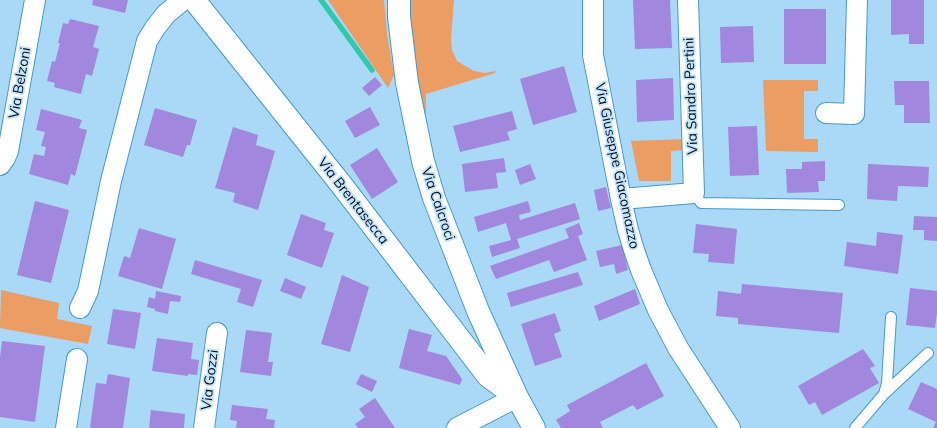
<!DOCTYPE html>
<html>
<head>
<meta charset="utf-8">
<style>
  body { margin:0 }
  canvas { display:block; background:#a9d9f7 }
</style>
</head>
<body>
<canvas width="937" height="428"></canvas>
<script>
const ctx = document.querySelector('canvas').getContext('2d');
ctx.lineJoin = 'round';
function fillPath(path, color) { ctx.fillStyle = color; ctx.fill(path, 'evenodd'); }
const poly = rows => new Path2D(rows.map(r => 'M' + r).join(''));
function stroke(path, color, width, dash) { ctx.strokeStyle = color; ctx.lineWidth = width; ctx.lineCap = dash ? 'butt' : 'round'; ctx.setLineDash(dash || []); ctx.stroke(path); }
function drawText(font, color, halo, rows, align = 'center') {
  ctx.font = font + ' Mulish,sans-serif'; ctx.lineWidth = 3.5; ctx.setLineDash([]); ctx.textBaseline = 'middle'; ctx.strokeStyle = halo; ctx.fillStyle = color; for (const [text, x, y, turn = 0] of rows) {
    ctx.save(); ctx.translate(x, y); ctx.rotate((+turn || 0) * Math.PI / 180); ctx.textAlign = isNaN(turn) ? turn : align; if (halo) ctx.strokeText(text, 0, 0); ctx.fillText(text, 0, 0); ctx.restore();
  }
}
fillPath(poly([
  [328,0,384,0,387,34,394,75,388,88],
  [409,0,454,0,451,39,452,50,457,61,474,71,485,73,496,71,495,73,426,94,426,124,412,43],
  [763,80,818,80,818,91,804,91,804,139,818,139,818,152,766,151],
  [685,139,685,150,671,151,671,181,639,181,631,141],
  [1,290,59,303,57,319,92,326,88,344,0,328]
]), '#eb9d63');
stroke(poly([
  [321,0,372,70]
]), '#30c9ad', 5.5);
fillPath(poly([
  [93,0,128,0,125,13,92,5],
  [633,0,670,0,672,48,635,49],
  [891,0,924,0,924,44,909,44,909,34,891,35],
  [784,9,826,9,826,64,784,64],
  [70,19,99,26,93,47,99,49,92,76,86,74,81,94,54,87,55,83,47,81,52,61,55,62,60,43,58,43,63,23,68,24],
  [753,26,754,62,721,63,720,27],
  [564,66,577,112,533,125,520,79],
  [375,77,382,85,369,96,362,88],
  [673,78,674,120,637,122,636,80],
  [894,81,929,81,930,123,904,123,904,105,895,105],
  [370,107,380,125,355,138,345,121],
  [155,108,197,120,190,145,187,145,183,157,144,145],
  [41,109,82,120,79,128,87,130,75,176,71,174,68,185,29,174,34,154,44,156,46,147,41,146,45,132,36,130],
  [512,111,517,129,507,132,510,140,460,152,453,126],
  [757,126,759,175,730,176,728,127],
  [233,127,258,135,256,145,275,151,258,210,233,202,235,193,215,188],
  [377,148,398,182,372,199,350,165],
  [504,158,506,172,496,173,498,188,465,192,462,164],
  [825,161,825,181,818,181,819,192,787,193,786,169,802,169,802,162],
  [530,164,536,179,520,185,515,170],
  [868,164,929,167,928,187,898,186,897,201,867,199],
  [606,187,611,208,598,211,594,190],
  [35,201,69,210,51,283,17,275],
  [528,201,531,212,519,215,520,220,575,203,580,219,517,239,520,248,492,257,489,246,511,240,506,223,478,232,474,217],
  [301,214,326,223,324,230,334,233,322,268,287,255],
  [914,216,937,217,937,241,924,240,924,230,913,230],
  [579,223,583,234,578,236,587,260,554,272,549,260,496,279,490,266,569,238,565,229],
  [696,224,737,229,734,264,708,262,709,254,693,253],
  [139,228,176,239,162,289,118,276,124,256,130,258],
  [877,232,903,235,898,274,844,266,847,242,876,246],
  [622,245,628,270,616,274,614,264,600,267,596,251],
  [195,260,262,280,253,307,237,302,241,289,191,274],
  [578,272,583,285,511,307,507,293],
  [342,275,369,287,350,352,321,344],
  [285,278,306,287,301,299,280,291],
  [742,284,843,293,839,333,738,324,738,318,716,316,718,291,741,294],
  [910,288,937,291,937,314,935,328,906,325],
  [635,289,640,304,599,321,594,306],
  [156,291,181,296,180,302,170,301,168,314,155,311,155,309,147,307,149,297,155,299],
  [113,309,141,313,135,349,107,344],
  [555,313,561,331,554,334,562,357,535,366,521,324],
  [409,329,432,335,427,351,446,356,462,379,460,385,399,368],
  [246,330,272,333,268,362,273,362,271,376,240,372],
  [157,338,193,343,191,359,199,360,197,375,188,374,188,376,152,371],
  [2,341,45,346,35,422,0,417,0,357],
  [863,349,875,366,870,368,879,383,822,415,815,402,809,405,798,386],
  [646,363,664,396,637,410,633,405,600,422,603,428,561,428,556,420,570,411,567,405],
  [108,374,130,378,123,428,90,428,96,383,106,384],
  [361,374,377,381,372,392,356,384],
  [921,382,937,389,937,428,933,428,936,422,908,409],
  [375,398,395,428,358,428,355,424,365,417,359,409],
  [232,405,268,409,266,419,275,420,274,428,236,428,237,421,230,420],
  [151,410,185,414,184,428,149,428]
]), '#a287df');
const lane = poly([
  [694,193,701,203,839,205],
  [884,394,928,353],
  [855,428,884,394,887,383,891,317]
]);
const street = poly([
  [593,0,593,55,621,199,628,230,634,250,641,270,658,310,678,348,730,428],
  [826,113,854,114,857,0],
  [0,165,5,158,8,151,35,0],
  [621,199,694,193,688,0],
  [80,308,88,291,111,181,147,41,155,28,166,14,183,0],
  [66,428,77,359],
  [204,428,217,333],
  [457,428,517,397]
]);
const secondary = poly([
  [194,0,340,183,488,376,517,397],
  [399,0,399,17,407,83,423,161,434,198,478,311,517,397,534,428]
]);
stroke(lane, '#459aca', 12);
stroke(street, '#459aca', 22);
stroke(secondary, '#459aca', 24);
stroke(lane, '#fff', 10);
stroke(street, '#fff', 20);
stroke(secondary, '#fff', 22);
drawText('14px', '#001120', '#c4e3f8', [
  ["Via Belzoni",20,83,-80],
  ["Via Sandro Pertini",691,96,-92],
  ["Via Giuseppe Giacomazzo",617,166,78],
  ["Via Brentasecca",353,201,52],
  ["Via Calcroci",438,204,71],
  ["Via Gozzi",210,380,-83]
]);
</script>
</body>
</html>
